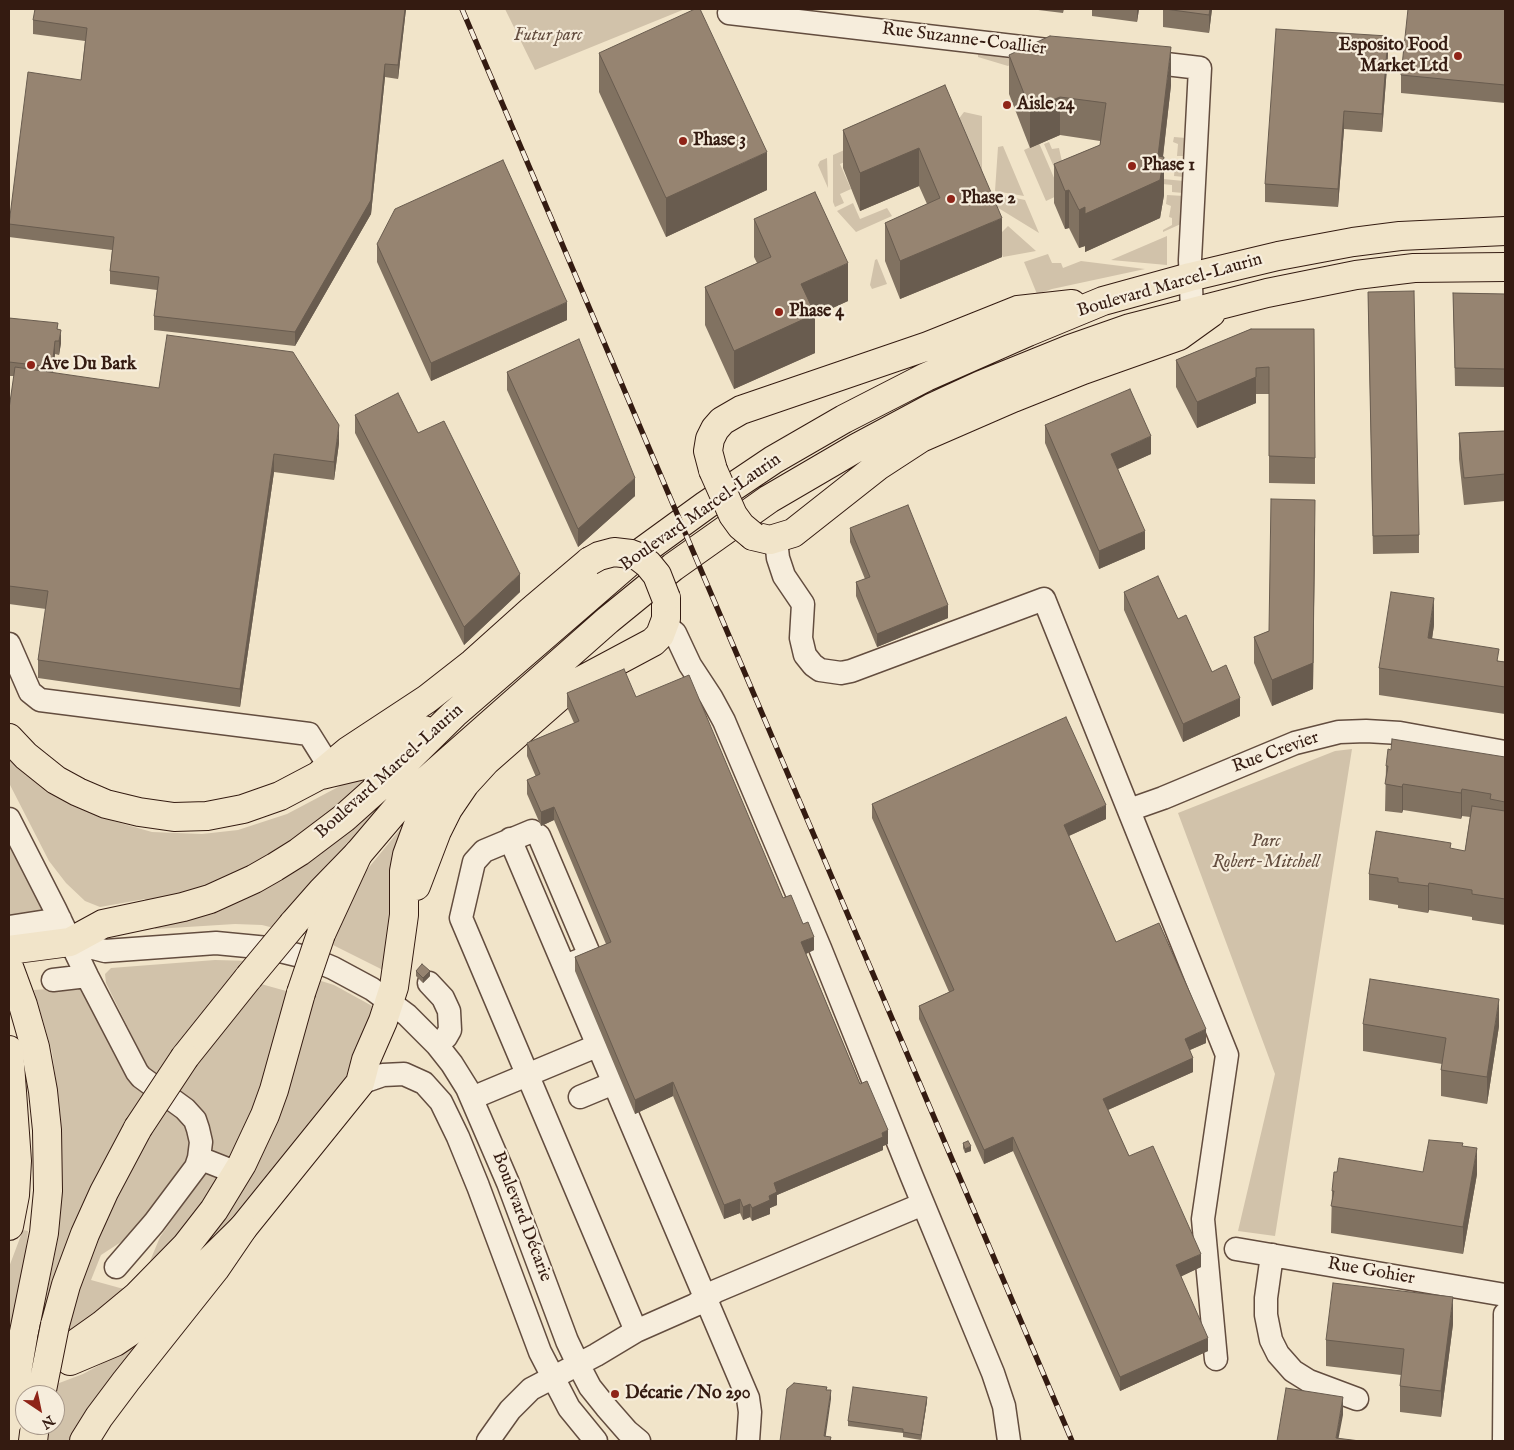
<!DOCTYPE html>
<html>
<head>
<meta charset="utf-8">
<style>
  body { margin:0 }
  #map { position:relative; width:1514px; height:1450px; overflow:hidden; background:#f1e4c9; font-family:"IM FELL English",serif }
  canvas { display:block }
  .frame { position:absolute; inset:0; border:10px solid #341b11; pointer-events:none }
  .north { position:absolute; left:15px; top:1385px; width:50px; height:50px; box-sizing:border-box; background:#f6eddc; border:1px solid #a8998b; border-radius:50%; rotate:146deg; font-size:14px; font-weight:700; line-height:20px; text-align:center; color:#341b11 }
  .north::after { content:''; display:block; margin:auto; width:18px; height:22px; background:#8f2418; clip-path:polygon(50% 0,100% 100%,50% 72%,0 100%) }
</style>
</head>
<body>
<div id="map">
<canvas width="1514" height="1450"></canvas>
<div class="frame"></div>
<div class="north">N</div>
</div>
<script>
const ctx = document.querySelector('canvas').getContext('2d');
ctx.lineJoin = 'round';
function fillPath(path, color) { ctx.fillStyle = color; ctx.fill(path, 'evenodd'); }
const poly = rows => new Path2D(rows.map(r => 'M' + r).join(''));
function stroke(path, color, width, dash) { ctx.strokeStyle = color; ctx.lineWidth = width; ctx.lineCap = dash ? 'butt' : 'round'; ctx.setLineDash(dash || []); ctx.stroke(path); }
function drawText(font, color, halo, rows, align = 'center') {
  ctx.font = font + ' "IM FELL English",serif'; ctx.lineWidth = 4.5; ctx.setLineDash([]); ctx.textBaseline = 'middle'; ctx.strokeStyle = halo; ctx.fillStyle = color; for (const [text, x, y, turn = 0] of rows) {
    ctx.save(); ctx.translate(x, y); ctx.rotate((+turn || 0) * Math.PI / 180); ctx.textAlign = isNaN(turn) ? turn : align; if (halo) ctx.strokeText(text, 0, 0); ctx.fillText(text, 0, 0); ctx.restore();
  }
}
fillPath(poly([
  [505,9,685,9,535,70],
  [978,49,1024,55,1008,66,978,57],
  [964,112,982,116,982,180,954,125],
  [1174,137,1186,138,1185,156,1177,156,1178,144,1173,142],
  [1049,142,1052,149,1059,148,1069,194,1066,195,1044,144],
  [1039,143,1061,194,1046,201,1024,150],
  [858,144,863,154,840,164,851,189,840,194,844,203,835,207,833,202,833,155],
  [1003,146,1024,196,995,191,998,147],
  [827,158,828,188,818,165,820,161],
  [1171,159,1186,160,1184,177,1174,176,1175,166,1170,166],
  [1163,179,1184,181,1183,193,1172,192,1172,185,1162,184],
  [996,194,1025,200,1039,233,995,206],
  [1167,195,1184,196,1183,223,1163,232,1163,230,1172,225,1172,218,1169,217,1171,206,1166,204],
  [853,203,860,219,887,208,892,216,856,232,837,211],
  [1008,226,1036,251,1003,257,995,239],
  [1167,236,1167,265,1111,260],
  [1048,254,1052,263,1061,263,1063,268,1081,261,1145,269,1052,289,1037,294,1024,262],
  [877,259,887,284,872,289,870,285,875,260],
  [1352,749,1275,1236,1238,1231,1275,1074,1178,813,1335,751],
  [9,753,74,804,113,821,152,832,202,834,238,830,287,814,357,777,365,784,337,807,274,854,204,889,147,904,145,899,100,907,85,901,66,883,49,861,9,783],
  [388,798,278,929,262,925,235,924,155,929,155,927,294,871,320,854],
  [420,805,385,971,329,943,361,877],
  [9,827,48,911,9,920],
  [215,960,252,961,158,1078,151,1072,146,1064,106,983,105,974,111,968],
  [318,980,334,985,374,1007,360,1064,262,1196,171,1281],
  [261,984,297,994,274,1071,232,1160,212,1153,212,1137,208,1123,201,1112,178,1090,200,1059],
  [76,987,84,992,148,1093,40,1330,59,1233,62,1189,62,1147,60,1111,52,1052,34,990],
  [167,1106,188,1119,198,1137,198,1152,192,1166,160,1210,141,1229,101,1255,91,1280,120,1288,131,1289,138,1285,143,1278,160,1237,204,1175,208,1173,217,1173,226,1179,225,1183,206,1214,178,1250,161,1268,136,1292,119,1305,61,1344,90,1254,112,1202,136,1156],
  [23,1230,28,1231,25,1257,9,1340,9,1267],
  [171,1320,79,1441,45,1441,47,1425,55,1425,54,1385,83,1374,107,1361,134,1346]
]), '#d1c2aa');
const minor = poly([
  [729,13,1056,51],
  [1140,61,1200,68,1190,260,1192,312],
  [776,540,778,558,784,576,803,604,801,638,805,655,813,665,820,670,841,673,851,671,1044,599,1227,1055,1203,1219,1216,1359],
  [665,625,675,633,690,665,711,697,724,721,820,948,912,1177,993,1373,1004,1406,1009,1441],
  [9,644,30,692,40,700,309,734,329,766],
  [1129,810,1163,798,1295,743,1339,732,1366,731,1400,733,1505,752],
  [9,819,55,909,87,976,137,1072,141,1077,185,1109,195,1120,198,1129,201,1142,199,1158,196,1167,154,1223,116,1267],
  [510,839,748,1398,750,1412,748,1441],
  [9,927,60,919],
  [70,942,105,951,216,943,268,948,309,958,333,968,372,989,407,1015,437,1045,452,1064,467,1088,508,1183,567,1341,578,1364,590,1387,606,1407,627,1431,639,1441],
  [565,966,590,956,539,836,532,831,484,851,474,862,461,918,636,1331],
  [53,980,87,976],
  [429,983,443,998,449,1011,450,1030,446,1037,437,1045],
  [360,1083,383,1075,404,1074,424,1083,441,1102,458,1137,478,1186,540,1352,569,1408,596,1441],
  [580,1097,621,1080],
  [472,1098,599,1045],
  [199,1158,237,1173],
  [1236,1249,1505,1295],
  [1272,1255,1266,1298,1266,1315,1271,1340,1278,1354,1293,1371,1309,1381,1357,1399],
  [488,1441,510,1410,531,1389,596,1355,636,1331,695,1305,716,1291,923,1204],
  [1504,1441,1505,1314]
]);
const major = poly([
  [713,470,708,451,710,439,715,429,722,421,741,410,928,346,1018,310,1072,304],
  [753,536,770,540,793,533,878,466,921,438,1013,398,1083,370,1179,336,1211,313],
  [9,738,26,756,56,780,78,792,106,804,139,812,174,817,207,816,243,809,280,796,318,776,348,751,427,699,473,663,531,611,590,561],
  [322,775,360,766,424,730],
  [416,886,437,831,448,809,465,784,486,761,568,689,580,681,653,642,660,635,666,619,666,598],
  [293,924,322,891,358,854,403,801,608,620,673,567,769,499,858,447,931,408,981,385,1070,349,1130,328,1267,293,1356,275,1414,268,1505,267],
  [9,950,70,942,103,924,183,907,210,899,254,879,275,867,299,852,344,818,391,776,454,714,640,553,706,505,773,460,844,419,926,377,1028,332,1103,301,1190,277,1278,256,1353,242,1400,236,1505,231],
  [9,967,23,1005,35,1047,43,1091,47,1130,48,1191,44,1233,23,1337],
  [185,1057,249,977],
  [55,1325,66,1285,85,1234,104,1192,138,1128],
  [33,1441,35,1425],
  [84,1441,99,1417,126,1381,215,1269,243,1228,360,1083,366,1060,383,1021,394,987,404,915,404,871,407,855,418,825,446,770]
]);
const highway = poly([
  [321,934,358,854],
  [9,1050,17,1161,15,1195,9,1226],
  [70,1361,115,1342,140,1325,173,1297,243,1228],
  [33,1374,102,1325,137,1296,186,1246,214,1210,242,1164,265,1115,274,1090,301,993]
]);
stroke(minor, '#634d3f', 25);
stroke(major, '#341b11', 30);
stroke(highway, '#341b11', 30);
stroke(minor, '#f6eddc', 22);
stroke(major, '#f1e4c9', 28);
stroke(highway, '#f1e4c9', 28);
const rail = poly([
  [462,9,1072,1441]
]);
stroke(rail, '#341b11', 5.5);
stroke(rail, '#f6eddc', 4, [11]);
const majorBridge = poly([
  [713,470,733,515,741,526,753,536],
  [590,561,599,556,614,552,631,554,639,557,648,564,657,575,666,598],
  [249,977,293,924],
  [138,1128,185,1057],
  [41,1395,55,1325],
  [9,1420,23,1337]
]);
const highwayBridge = poly([
  [301,993,321,934]
]);
stroke(majorBridge, '#341b11', 30, []);
stroke(highwayBridge, '#341b11', 30, []);
stroke(majorBridge, '#f1e4c9', 28);
stroke(highwayBridge, '#f1e4c9', 28);
fillPath(poly([
  [406,9,398,79,385,77,371,214,295,346,154,330,154,316,157,290,110,284,110,271,112,250,9,237,9,224,81,80,85,41,33,34,33,20],
  [1030,9,1064,9,1063,13],
  [1092,9,1139,9,1137,22,1092,16],
  [1163,9,1212,9,1209,33,1163,27],
  [1505,9,1505,103,1401,93,1401,75],
  [599,53,767,190,666,237,599,92],
  [1388,54,1382,132,1344,129,1338,207,1265,202,1265,184],
  [1009,55,1171,85,1163,157,1164,195,1160,218,1085,252,1085,246,1079,248,1069,228,1065,229,1054,203,1054,164,1100,145,1100,141,1060,135,1030,148,1009,94],
  [945,85,1002,257,900,299,885,261,885,223,927,204,919,186,860,211,843,168,843,130],
  [754,219,848,301,815,316,815,353,734,389,705,325,705,287,757,263,754,257],
  [377,244,567,320,431,381,377,262],
  [1368,292,1419,535,1419,553,1373,554],
  [1453,293,1505,294,1505,387,1455,386],
  [9,318,58,329,61,343,59,355,55,354,53,373,339,443,334,480,274,472,240,707,38,678,38,660,46,609,9,604,9,409,14,376,9,376],
  [1251,329,1315,458,1315,484,1269,483,1269,394,1256,394,1256,403,1197,428,1176,387,1176,360],
  [507,372,635,496,578,547,507,390],
  [355,415,418,433,520,592,464,645,355,433],
  [1045,425,1151,454,1118,469,1145,549,1099,569,1045,443],
  [1505,431,1505,501,1464,505,1459,459,1459,433],
  [1315,526,1313,689,1272,706,1254,663,1254,637,1269,631],
  [850,528,948,618,877,647,856,596,856,582,865,579,850,542],
  [1124,592,1178,619,1240,716,1183,742,1124,610],
  [1434,625,1432,639,1499,661,1505,662,1505,714,1379,695,1379,668],
  [567,693,636,697,783,898,814,950,806,954,860,1084,888,1144,883,1146,883,1150,777,1195,777,1205,770,1208,770,1214,752,1221,750,1217,743,1220,740,1213,724,1219,673,1096,635,1114,575,971,575,957,606,944,554,820,541,826,527,794,527,780,536,777,527,756,527,743,574,723,567,707],
  [1505,757,1505,925,1472,920,1472,917,1429,910,1428,913,1398,908,1398,905,1369,900,1369,874,1451,849,1465,851,1470,817,1462,816,1461,819,1403,810,1402,813,1385,811,1386,766],
  [872,804,1106,819,1069,836,1116,942,1206,1043,1190,1050,1193,1072,1108,1110,1129,1156,1201,1267,1181,1276,1208,1351,1120,1391,1013,1151,984,1164,919,1019,919,1006,949,992,872,818],
  [416,971,430,976,423,983,416,976],
  [1363,1024,1499,1026,1487,1104,1441,1096,1441,1070,1442,1064,1363,1051],
  [963,1143,971,1151,965,1153,963,1148],
  [1463,1146,1477,1174,1463,1254,1331,1233,1332,1191,1423,1172],
  [1453,1324,1441,1417,1400,1412,1400,1386,1401,1375,1326,1366,1326,1340],
  [927,1401,921,1440,903,1437,903,1433,848,1426,848,1421]
]), '#817261');
fillPath(poly([
  [405,9,406,9,398,79,398,65],
  [1137,9,1139,9,1137,22],
  [1210,9,1212,9,1209,33,1209,15],
  [1388,36,1388,54,1382,132,1382,114],
  [1171,47,1171,85,1161,173,1164,157,1164,195,1160,218,1085,252,1085,246,1079,248,1079,210,1158,156],
  [385,64,385,77,371,214,295,346,295,332],
  [1060,97,1060,135,1030,148,1030,109],
  [1344,111,1344,129,1338,207,1338,189],
  [919,148,919,186,860,211,860,173],
  [767,152,767,190,666,237,666,198],
  [1069,190,1069,228,1065,229,1065,191],
  [1002,218,1002,257,900,299,900,261],
  [848,263,848,301,815,316,815,353,734,389,734,351,801,284],
  [567,302,567,320,431,381,431,363],
  [61,330,61,343,59,355,59,341],
  [55,341,55,354,52,380,52,367],
  [1256,368,1256,403,1197,428,1197,402],
  [339,425,339,443,334,480,334,462],
  [1151,436,1151,454,1111,472,1111,454],
  [274,454,274,472,240,707,240,689],
  [635,478,635,496,578,547,578,529],
  [1315,526,1313,689,1272,706,1272,680],
  [1145,531,1145,549,1099,569,1099,551],
  [520,574,520,592,464,645,464,627],
  [1434,598,1434,625,1428,665,1428,638],
  [948,605,948,618,877,647,877,634],
  [1240,698,1240,716,1183,742,1183,724],
  [1403,784,1403,810,1402,813,1402,787],
  [1462,789,1462,816,1461,819,1461,793],
  [1106,805,1106,819,1064,838,1064,825],
  [554,807,554,820,541,826,541,812],
  [1429,883,1429,910,1428,913,1428,886],
  [814,937,814,950,801,956,801,942],
  [430,971,430,976,423,983,423,978],
  [1499,999,1499,1026,1487,1104,1487,1077],
  [1206,1029,1206,1043,1185,1052,1185,1039],
  [1193,1058,1193,1072,1103,1112,1103,1099],
  [673,1082,673,1096,635,1114,635,1100],
  [888,1130,888,1144,883,1146,883,1150,777,1195,777,1205,770,1208,770,1214,752,1221,752,1208,769,1196,774,1183],
  [1013,1137,1013,1151,984,1164,984,1150],
  [971,1146,971,1151,965,1153,965,1149],
  [1477,1148,1477,1174,1463,1254,1463,1227],
  [740,1199,740,1213,724,1219,724,1205],
  [750,1204,750,1217,743,1220,743,1207],
  [1201,1254,1201,1267,1176,1279,1176,1265],
  [1453,1297,1453,1324,1441,1417,1441,1391],
  [1208,1338,1208,1351,1120,1391,1120,1377],
  [831,1390,831,1399,825,1441,824,1436],
  [927,1397,927,1401,921,1440,921,1435],
  [1343,1397,1343,1415,1338,1441,1336,1438]
]), '#695c4f');
const building = poly([
  [35,9,405,9,398,65,385,64,371,200,295,332,154,316,159,277,110,271,114,237,9,224,28,72,81,80,87,28,33,20,35,9],
  [695,9,700,9,767,152,666,198,599,53,695,9],
  [1165,9,1210,9,1209,15,1165,9],
  [1408,9,1505,9,1505,85,1401,75,1408,9],
  [1276,29,1388,36,1382,114,1344,111,1338,189,1265,184,1276,29],
  [1050,36,1171,47,1158,156,1164,157,1160,180,1085,214,1085,207,1079,210,1069,190,1065,191,1054,164,1100,145,1106,103,1060,97,1030,109,1009,55,1050,36],
  [945,85,1002,218,900,261,885,223,940,198,919,148,860,173,843,130,945,85],
  [503,160,567,302,431,363,377,244,395,209,503,160],
  [815,192,848,263,801,284,815,314,734,351,705,287,771,257,754,219,815,192],
  [1414,291,1419,535,1373,536,1368,292,1414,291],
  [1453,293,1505,294,1505,369,1455,368,1453,293],
  [9,318,58,323,57,329,61,330,59,341,55,341,52,367,9,362,9,318],
  [1251,329,1314,329,1315,458,1269,456,1269,367,1256,368,1256,377,1197,402,1176,360,1251,329],
  [167,335,293,352,339,425,334,462,274,454,240,689,38,660,48,591,9,586,9,409,15,367,159,388,167,335],
  [579,339,635,478,578,529,507,372,579,339],
  [1130,389,1151,436,1111,454,1145,531,1099,551,1045,425,1130,389],
  [398,393,418,433,444,421,520,574,464,627,355,415,398,393],
  [1505,431,1505,474,1464,478,1459,433,1505,431],
  [1271,499,1315,500,1313,663,1272,680,1254,637,1269,631,1271,499],
  [908,505,948,605,877,634,856,582,870,577,850,528,908,505],
  [1158,576,1178,619,1186,615,1212,672,1226,665,1240,698,1183,724,1124,592,1158,576],
  [1391,592,1434,598,1428,638,1499,649,1497,661,1505,662,1505,687,1379,668,1391,592],
  [624,669,636,697,689,675,783,898,791,895,803,924,808,922,814,937,801,942,860,1084,867,1081,888,1130,882,1133,883,1137,774,1183,777,1192,769,1196,770,1200,752,1208,750,1204,743,1207,740,1199,724,1205,673,1082,635,1100,575,957,611,942,554,807,541,812,527,780,540,774,527,743,579,721,567,693,624,669],
  [1066,717,1106,805,1064,825,1116,942,1159,923,1206,1029,1185,1039,1193,1058,1103,1099,1129,1156,1153,1146,1201,1254,1176,1265,1208,1338,1120,1377,1013,1137,984,1150,919,1006,954,990,872,804,1066,717],
  [1392,739,1505,757,1505,802,1490,799,1491,794,1462,789,1461,793,1403,784,1402,787,1385,784,1388,766,1386,766,1388,749,1391,750,1392,739],
  [1472,806,1505,811,1505,899,1472,894,1472,890,1429,883,1428,886,1398,882,1398,878,1369,874,1376,831,1451,843,1450,848,1465,851,1472,806],
  [422,964,430,971,423,978,416,971,422,964],
  [1370,979,1499,999,1487,1077,1441,1070,1446,1038,1363,1024,1370,979],
  [1429,1140,1463,1143,1462,1146,1477,1148,1463,1227,1331,1206,1334,1191,1332,1191,1334,1172,1337,1172,1339,1158,1423,1172,1429,1140],
  [968,1141,971,1146,965,1149,963,1143,968,1141],
  [1333,1283,1453,1297,1441,1391,1400,1386,1404,1349,1326,1340,1333,1283],
  [794,1383,827,1387,826,1390,831,1390,824,1436,831,1437,830,1441,780,1441,787,1389,794,1383],
  [853,1387,927,1397,921,1435,903,1432,903,1429,848,1421,853,1387],
  [1286,1388,1343,1397,1336,1438,1360,1441,1277,1441,1286,1388]
]);
fillPath(building, '#968471');
stroke(building, '#695c4f', 1);
for (const [x, y, r, color] of [
  [1458,56,5,"#8f2418"],
  [1007,105,5,"#8f2418"],
  [683,141,5,"#8f2418"],
  [1132,166,5,"#8f2418"],
  [951,199,5,"#8f2418"],
  [779,312,5,"#8f2418"],
  [31,365,5,"#8f2418"],
  [615,1394,5,"#8f2418"]
]) { const dot = new Path2D(); dot.arc(x, y, r, 0, 2 * Math.PI); ctx.fillStyle = color; ctx.fill(dot); stroke(dot, '#f6eddc', 2); }
drawText('italic 18px', '#634d3f', '#f6eddc', [
  ["Futur parc",548,36],
  ["Parc",1266,842],
  ["Robert-Mitchell",1266,863]
]);
drawText('18px', '#341b11', '#f6eddc', [
  ["Rue Suzanne-Coallier",964,40,7],
  ["Boulevard Marcel-Laurin",1170,286,-16],
  ["Boulevard Marcel-Laurin",701,513,-35],
  ["Rue Crevier",1276,753,-20],
  ["Boulevard Marcel-Laurin",390,772,-42],
  ["Boulevard Décarie",521,1217,69],
  ["Rue Gohier",1371,1272,10]
]);
drawText('bold 18px', '#341b11', '#f6eddc', [
  ["Esposito Food",1448,46,"right"],
  ["Market Ltd",1448,67,"right"],
  ["Aisle 24",1017,105],
  ["Phase 3",693,141],
  ["Phase 1",1142,166],
  ["Phase 2",961,199],
  ["Phase 4",789,312],
  ["Ave Du Bark",41,365],
  ["Décarie / No 290",625,1394]
], 'left');
</script>
</body>
</html>
